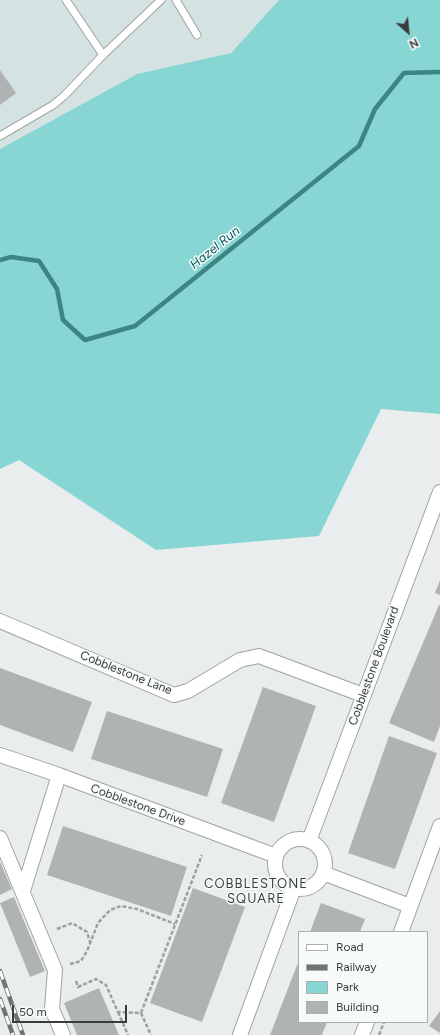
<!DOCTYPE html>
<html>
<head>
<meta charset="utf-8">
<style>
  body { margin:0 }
  #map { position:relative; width:440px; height:1035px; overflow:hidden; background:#e9eded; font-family:Figtree,sans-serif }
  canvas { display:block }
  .legend { position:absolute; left:298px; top:931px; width:130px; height:92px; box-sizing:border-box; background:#f6fbfa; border:1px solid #abafae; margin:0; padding:5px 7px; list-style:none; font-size:12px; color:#3a3c3b }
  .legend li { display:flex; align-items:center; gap:8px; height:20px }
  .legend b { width:20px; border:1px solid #abafae }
  .north { position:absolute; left:388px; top:12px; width:40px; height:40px; -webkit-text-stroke:3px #f6fbfa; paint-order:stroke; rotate:153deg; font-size:11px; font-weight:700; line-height:16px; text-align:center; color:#3a3c3b }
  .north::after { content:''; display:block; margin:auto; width:14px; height:18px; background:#3a3c3b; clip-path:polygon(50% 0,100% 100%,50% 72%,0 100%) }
  .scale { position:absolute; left:12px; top:1005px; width:115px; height:18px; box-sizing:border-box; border:2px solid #3a3c3b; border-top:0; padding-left:5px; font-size:12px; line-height:14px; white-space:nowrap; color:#3a3c3b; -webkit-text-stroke:3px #f6fbfa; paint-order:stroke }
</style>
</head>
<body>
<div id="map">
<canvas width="440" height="1035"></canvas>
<ul class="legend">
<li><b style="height:5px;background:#fff"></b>Road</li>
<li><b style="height:5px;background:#707372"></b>Railway</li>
<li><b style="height:11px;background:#87d6d4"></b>Park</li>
<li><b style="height:11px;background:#afb3b3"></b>Building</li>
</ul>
<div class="north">N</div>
<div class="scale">50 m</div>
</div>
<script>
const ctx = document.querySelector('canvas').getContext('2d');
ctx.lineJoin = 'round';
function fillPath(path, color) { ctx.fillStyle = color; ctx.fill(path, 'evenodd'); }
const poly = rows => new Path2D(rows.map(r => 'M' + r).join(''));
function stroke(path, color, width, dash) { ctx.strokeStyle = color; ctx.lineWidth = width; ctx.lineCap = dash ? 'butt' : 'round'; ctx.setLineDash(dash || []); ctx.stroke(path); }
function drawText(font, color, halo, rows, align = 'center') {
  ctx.font = font + ' Figtree,sans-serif'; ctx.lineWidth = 3; ctx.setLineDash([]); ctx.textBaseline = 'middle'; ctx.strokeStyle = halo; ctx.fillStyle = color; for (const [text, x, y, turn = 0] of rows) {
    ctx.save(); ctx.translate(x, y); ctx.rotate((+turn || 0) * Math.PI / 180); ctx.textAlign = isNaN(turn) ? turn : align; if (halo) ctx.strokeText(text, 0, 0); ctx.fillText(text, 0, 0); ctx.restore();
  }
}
fillPath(poly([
  [0,0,279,0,231,53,137,74,0,149]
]), '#d5e2e2');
fillPath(poly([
  [279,0,440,0,440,414,381,409,319,536,156,550,19,460,0,469,0,149,137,74,231,53]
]), '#87d6d4');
stroke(poly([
  [0,260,11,257,39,261,57,289,63,320,85,340,135,326,359,146,375,109,404,73,440,72]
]), '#3d8583', 4.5);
fillPath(poly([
  [0,70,16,93,0,105],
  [440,580,440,595,435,593],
  [439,605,440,605,440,726,434,742,389,723],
  [0,668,92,702,73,752,0,725],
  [263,687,316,706,274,822,221,803],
  [107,711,223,749,207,797,91,759],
  [389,736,437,753,395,869,348,853],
  [63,826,187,867,171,916,47,875],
  [0,862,12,889,0,895],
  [193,888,245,907,202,1022,150,1003],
  [14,897,45,971,30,977,0,903],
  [321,903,365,919,360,932,310,932],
  [299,960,299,1022,327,1022,322,1035,270,1035],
  [99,988,119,1035,77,1035,64,1003],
  [440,1011,440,1033,429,1026]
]), '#afb3b3');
const service = poly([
  [176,0,197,35],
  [103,55,161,0],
  [0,136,53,105,64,96,103,55,66,0]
]);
const minor = poly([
  [0,621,174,695,188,691,240,660,259,656,363,695],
  [0,755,59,775,276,856],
  [0,838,55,970,52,1009,63,1035],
  '275 864a25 25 0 1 1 50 0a25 25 0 1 1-50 0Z',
  [309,841,440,492],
  [323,873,410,906],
  [23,891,59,775],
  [401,932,440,826],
  [240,1035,294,888],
  [362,1035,367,1022]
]);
stroke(service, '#9fa3a3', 9);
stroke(minor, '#9fa3a3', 16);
stroke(poly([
  [57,929,72,923,87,932,90,942],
  [70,964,81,961,87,951,98,923,110,910,121,906,137,909,175,924],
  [76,981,78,987,96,979,106,985,118,1012,141,1013,151,1035],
  [118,1012,128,1035],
  [141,1013,202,855],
  [379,1035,384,1022]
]), '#9ea1a0', 2.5, [4, 2]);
stroke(service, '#fff', 7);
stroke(minor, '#fff', 14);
const rail = poly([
  [0,971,23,1035],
  [0,999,13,1035]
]);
stroke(rail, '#707372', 4.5);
stroke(rail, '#f6fbfa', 3, [9]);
drawText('12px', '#3a3c3b', '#f6fbfa', [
  ["Cobblestone Boulevard",374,666,-70],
  ["Cobblestone Lane",126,673,22],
  ["Cobblestone Drive",138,805,20]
]);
drawText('italic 13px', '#015d5c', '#f6fbfa', [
  ["Hazel Run",215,248,-39]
]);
ctx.letterSpacing = '1px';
drawText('13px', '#3b3e3e', '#f6fbfa', [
  ["COBBLESTONE",256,884],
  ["SQUARE",256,899]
]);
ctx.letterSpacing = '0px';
</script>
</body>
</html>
